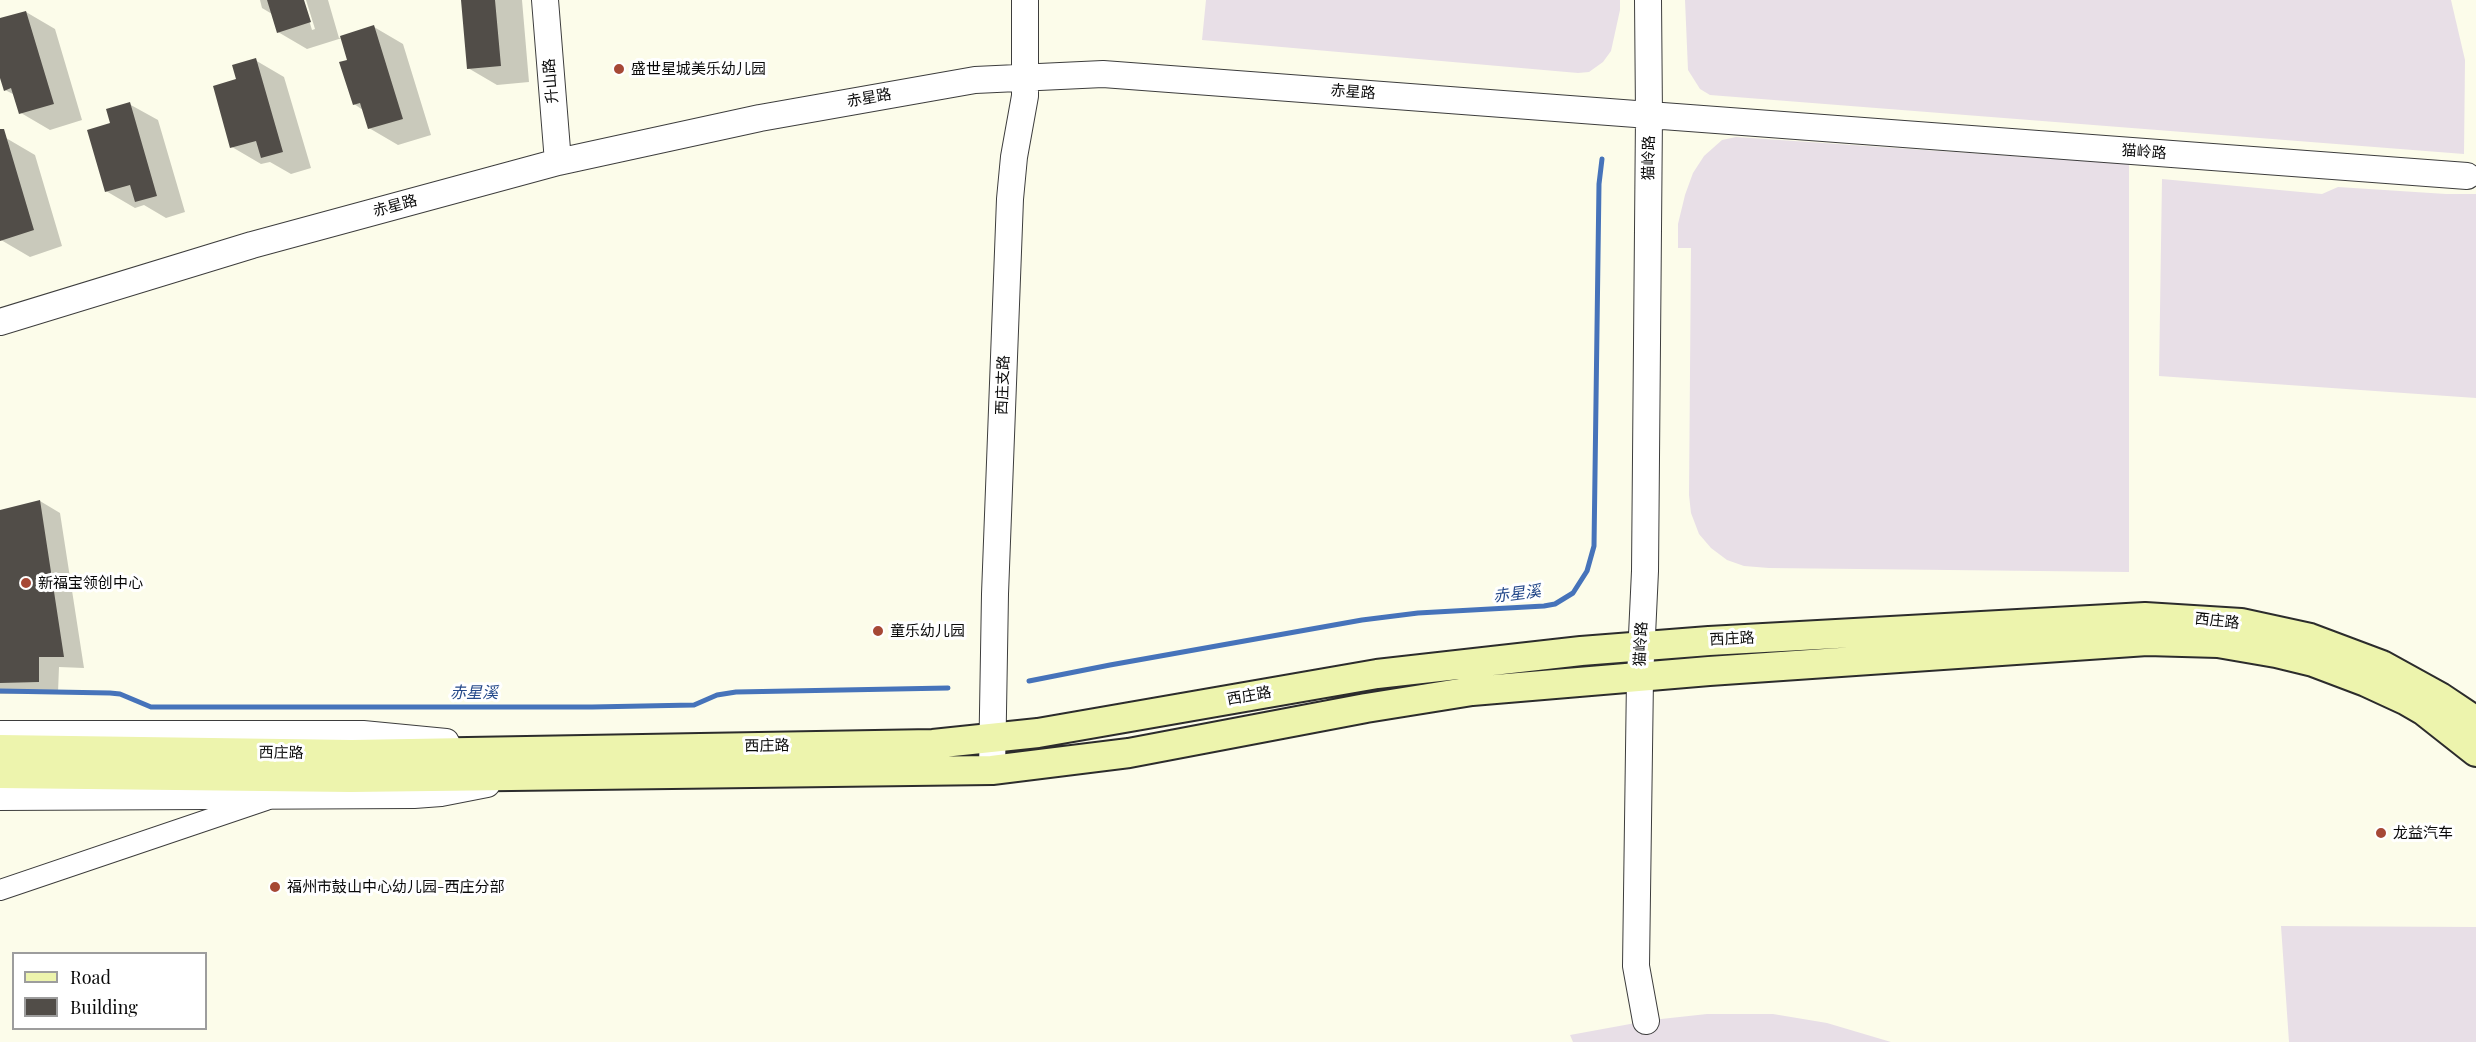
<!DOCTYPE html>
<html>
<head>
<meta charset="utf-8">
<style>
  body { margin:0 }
  #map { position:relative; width:2476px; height:1042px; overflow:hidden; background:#fcfcea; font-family:"Playfair Display",serif }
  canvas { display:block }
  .legend { position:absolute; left:12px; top:952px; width:195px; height:78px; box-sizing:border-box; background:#fff; border:2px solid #9d9d9d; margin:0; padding:8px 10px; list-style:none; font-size:18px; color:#0a0a0a }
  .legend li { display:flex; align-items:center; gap:12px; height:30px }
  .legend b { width:30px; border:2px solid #9d9d9d }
</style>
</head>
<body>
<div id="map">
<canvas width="2476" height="1042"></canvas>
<ul class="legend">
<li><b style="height:8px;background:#edf4ad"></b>Road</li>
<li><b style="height:16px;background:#514d48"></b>Building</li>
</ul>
</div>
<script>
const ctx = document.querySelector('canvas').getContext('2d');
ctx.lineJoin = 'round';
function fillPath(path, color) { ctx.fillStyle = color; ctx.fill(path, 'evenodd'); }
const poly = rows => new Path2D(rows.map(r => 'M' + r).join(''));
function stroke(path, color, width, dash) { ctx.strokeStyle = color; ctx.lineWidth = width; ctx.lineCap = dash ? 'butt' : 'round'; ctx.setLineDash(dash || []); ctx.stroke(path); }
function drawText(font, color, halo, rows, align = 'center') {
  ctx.font = font + ' "Playfair Display","Noto Sans SC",serif'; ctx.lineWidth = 6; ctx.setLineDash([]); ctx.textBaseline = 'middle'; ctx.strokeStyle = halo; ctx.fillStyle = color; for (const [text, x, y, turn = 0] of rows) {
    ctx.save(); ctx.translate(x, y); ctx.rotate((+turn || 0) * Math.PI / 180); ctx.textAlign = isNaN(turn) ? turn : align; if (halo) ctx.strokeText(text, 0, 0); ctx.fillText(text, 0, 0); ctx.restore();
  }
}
fillPath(poly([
  [1206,0,1620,0,1620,10,1611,51,1603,62,1589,72,1578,73,1202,40],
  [1685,0,2451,0,2465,60,2464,154,1710,95,1700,89,1688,70],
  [1736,137,2129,164,2129,572,1769,568,1744,566,1727,560,1711,548,1699,534,1691,513,1689,495,1691,248,1678,248,1678,224,1685,195,1693,173,1704,156,1722,140],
  [2162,179,2322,194,2338,187,2446,194,2476,194,2476,398,2159,376],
  [2281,926,2476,927,2476,1042,2289,1042],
  [1707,1014,1773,1014,1827,1023,1891,1042,1573,1042,1570,1035,1652,1020]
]), '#e8dfe7');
fillPath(poly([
  [260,0,303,0,312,30,315,29,306,0,328,0,339,38,374,27,403,44,431,135,398,145,369,128,363,110,354,104,349,61,342,38,307,49,278,32,272,14,262,8],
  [462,0,522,0,529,82,497,85,468,68],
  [26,12,55,29,82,120,50,130,21,113,15,95,5,90,0,72,0,20],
  [255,60,284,77,311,168,291,174,270,162,261,164,232,147,238,80],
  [129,104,158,120,185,212,166,218,144,205,135,208,106,191,112,124],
  [6,138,35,155,62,246,30,257,1,240,0,140],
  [40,501,60,513,84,668,59,667,58,693,0,694,0,511]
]), '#0003');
stroke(poly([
  [1029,681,1110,665,1362,620,1418,613,1544,606,1555,604,1573,593,1587,571,1594,546,1599,184,1602,159],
  [0,691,110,693,120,694,151,707,592,707,694,705,717,695,736,692,948,688]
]), '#4673ba', 5);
fillPath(poly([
  [267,0,304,0,311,22,277,33],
  [461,0,495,0,501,66,467,69],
  [26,11,54,104,19,114,11,88,4,91,0,78,0,18],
  [374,25,403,119,368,129,360,103,353,105,339,62,347,60,340,36],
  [256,58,283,152,261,158,256,141,230,148,213,86,236,79,232,65],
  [130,102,157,196,135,202,130,185,105,192,87,130,110,123,106,109],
  [0,129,4,129,34,230,0,241],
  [40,500,64,657,39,657,39,682,0,683,0,510]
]), '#514d48');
const minor = poly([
  [0,890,266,800]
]);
const tertiary = poly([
  [545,0,558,162],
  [0,322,252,245,558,162,760,118,975,80,1103,74,1649,115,1648,0],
  [0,734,363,734,446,742],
  [992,770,995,594,1010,199,1014,157,1025,96,1025,0],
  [0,797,414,795,441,793,487,784],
  [1646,1021,1636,966,1640,678,1645,571,1649,115,2467,176]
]);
const secondary = poly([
  [0,749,352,754,933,744,1038,733,1377,674,1581,651,1709,641,2145,617,2241,623,2310,638,2382,665,2440,697,2476,721],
  [0,774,351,778,992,770,1129,753,1366,708,1472,691,1709,671,2147,641,2218,643,2276,653,2313,662,2366,682,2405,700,2424,711,2476,752]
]);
stroke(minor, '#3d3d3d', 22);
stroke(tertiary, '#3d3d3d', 28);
stroke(secondary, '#2c2c2c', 32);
stroke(minor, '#fff', 20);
stroke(tertiary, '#fff', 26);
stroke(secondary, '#edf4ad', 28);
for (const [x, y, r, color] of [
  [619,69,6,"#a64835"],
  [26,583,6,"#a64835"],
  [878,631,6,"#a64835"],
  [2381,833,6,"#a64835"],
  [275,887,6,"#a64835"]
]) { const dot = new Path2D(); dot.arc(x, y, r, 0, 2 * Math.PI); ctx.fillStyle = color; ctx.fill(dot); stroke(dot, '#fff', 2); }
drawText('15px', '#0a0a0a', '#fff', [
  ["盛世星城美乐幼儿园",631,69],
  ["新福宝领创中心",38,583],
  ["童乐幼儿园",890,631],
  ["龙益汽车",2393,833],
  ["福州市鼓山中心幼儿园-西庄分部",287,887]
], 'left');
drawText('15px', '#0a0a0a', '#fff', [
  ["升山路",551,81,-95],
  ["赤星路",1353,92,4],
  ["赤星路",869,98,-10],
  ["猫岭路",2144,152,4],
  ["猫岭路",1649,158,-89],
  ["赤星路",395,206,-15],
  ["西庄支路",1003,385,-88],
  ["西庄路",2217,621,6],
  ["西庄路",1732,639,-3],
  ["猫岭路",1641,644,-87],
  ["西庄路",1249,696,-10],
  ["西庄路",767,746,-1],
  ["西庄路",281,753,1]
]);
drawText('italic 16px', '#25498a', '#fff', [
  ["赤星溪",1517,594,-7],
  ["赤星溪",474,693]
]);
</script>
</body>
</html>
